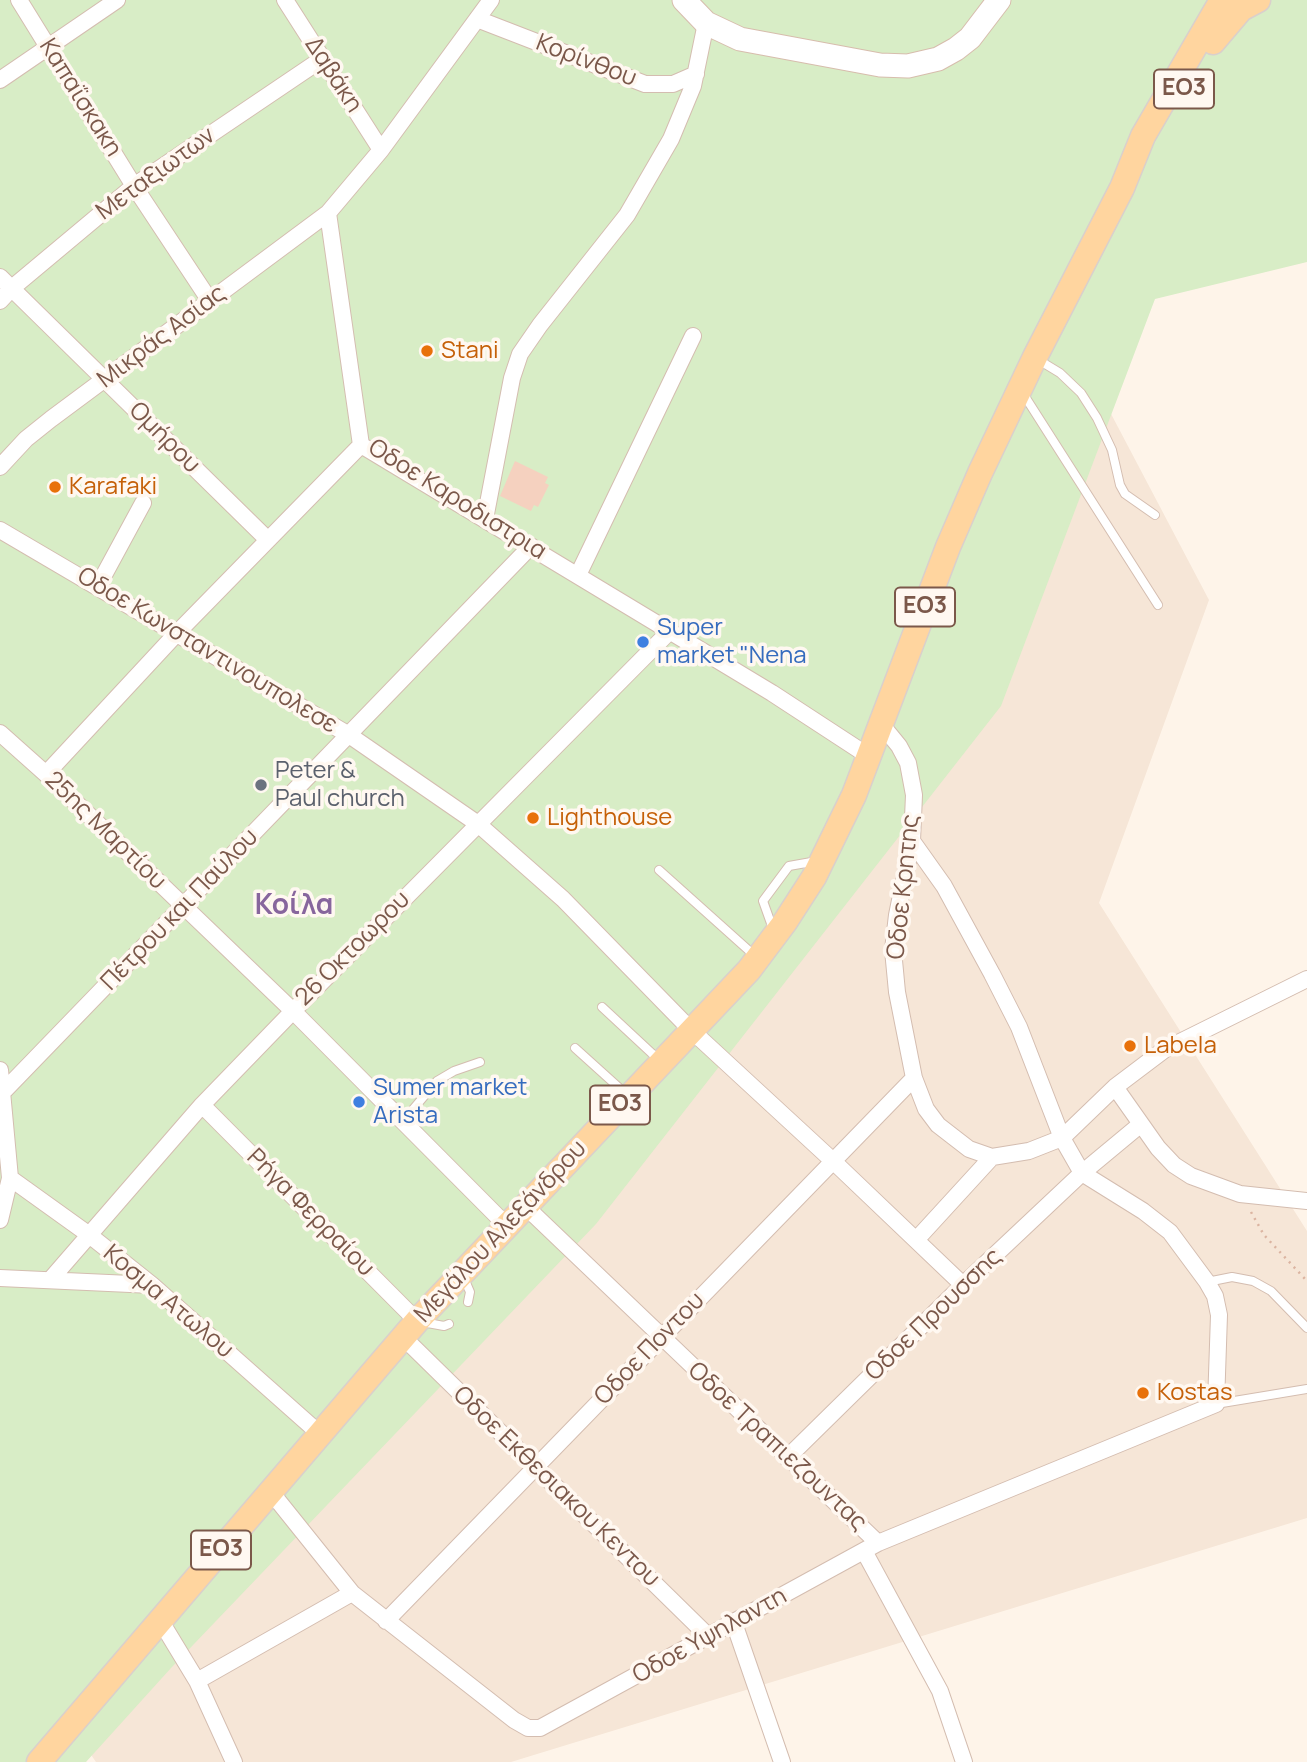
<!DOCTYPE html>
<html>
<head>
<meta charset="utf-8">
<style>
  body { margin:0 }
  canvas { display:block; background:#fef4e9 }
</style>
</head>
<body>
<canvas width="1307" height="1762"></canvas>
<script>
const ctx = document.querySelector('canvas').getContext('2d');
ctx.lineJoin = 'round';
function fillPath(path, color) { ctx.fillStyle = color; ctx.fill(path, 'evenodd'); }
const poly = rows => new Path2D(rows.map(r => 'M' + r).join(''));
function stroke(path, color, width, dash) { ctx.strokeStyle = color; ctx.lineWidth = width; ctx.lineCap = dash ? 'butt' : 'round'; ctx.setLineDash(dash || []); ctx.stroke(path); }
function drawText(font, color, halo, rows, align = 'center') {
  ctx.font = font + ' Manrope,sans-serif'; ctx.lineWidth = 7; ctx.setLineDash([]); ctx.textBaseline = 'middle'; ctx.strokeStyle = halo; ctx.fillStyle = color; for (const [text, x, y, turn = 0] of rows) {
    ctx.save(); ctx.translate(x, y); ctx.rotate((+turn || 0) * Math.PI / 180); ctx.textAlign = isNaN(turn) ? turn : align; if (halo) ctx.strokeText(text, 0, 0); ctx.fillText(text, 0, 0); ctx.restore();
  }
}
fillPath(poly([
  [0,0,1079,353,1209,600,1099,903,1307,1231,1307,1518,511,1762,96,1762,0,1623]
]), '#f6e6d7');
fillPath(poly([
  [0,0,1307,0,1307,262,1155,299,1001,706,596,1224,171,1668,86,1762,0,1762]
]), '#d8edc6');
fillPath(poly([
  [515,461,548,477,545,483,549,485,538,507,534,505,531,511,500,496]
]), '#f5d1bf');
const lane = poly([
  [1037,359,1060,373,1081,393,1097,418,1112,450,1120,485,1125,494,1155,515],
  [1024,395,1158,605],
  [659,870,755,956],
  [773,929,763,901,789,866,817,861],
  [602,1007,659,1060],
  [575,1048,626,1094],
  [403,1121,437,1081,454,1071,480,1062],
  [464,1278,470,1292,468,1302],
  [1207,1282,1232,1277,1253,1281,1271,1291,1307,1328],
  [422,1322,444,1326,449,1324],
  [1216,1404,1307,1389]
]);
const street = poly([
  [19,0,134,186,210,301],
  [285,0,381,150],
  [477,19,645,84,673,84,696,74],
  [0,80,117,0],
  [328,213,361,445],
  [0,277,268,540],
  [0,301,12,288,134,186,322,59],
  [361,445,772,693,870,757],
  [0,467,26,439,51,419,328,213,381,150,491,0],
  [485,519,512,378,520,354,540,325,627,215,671,139,693,86,706,23],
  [0,530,349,735,478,824,563,899,691,1030,833,1161,963,1285],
  [578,575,693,336],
  [98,586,143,503],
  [881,724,899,746,908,763,914,795,912,841,897,915,893,950,897,992,914,1078,926,1109,938,1125,969,1149,992,1157,1029,1151,1062,1138,1115,1087,1164,1050,1307,979],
  [0,733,46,774,293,1011,507,1226],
  [46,774,177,633,361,445],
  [0,1070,10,1178,0,1220],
  [1115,1087,1158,1148,1174,1165,1191,1176,1240,1194,1307,1201],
  [3,1092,531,546],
  [202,1105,417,1321],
  [10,1178,88,1234,152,1285,320,1434],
  [525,1206,878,1543],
  [916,1240,992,1157],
  [0,1278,152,1285],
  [51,1279,202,1105,293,1011,669,632],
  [403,1337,709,1637],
  [787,1458,963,1285,1082,1173,1141,1124],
  [271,1492,352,1593,514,1720,528,1728,540,1728,878,1543,1216,1404,1219,1315,1215,1296,1207,1282,1170,1232,1143,1211,1082,1173,1062,1138,1019,1027,992,974,944,886,912,841],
  [864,1551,940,1691,964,1762],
  [160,1620,197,1681,234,1762],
  [386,1621,914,1078],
  [734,1623,782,1762],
  [197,1681,352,1593]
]);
const secondary = poly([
  [684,0,706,23,740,39,880,65,908,66,938,59,956,49,970,38,999,0]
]);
const primary = poly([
  [1213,42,1241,9,1258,0],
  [39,1762,417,1321,749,970,785,922,814,877,854,795,948,547,980,473,1035,357,1122,188,1143,136,1222,0]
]);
stroke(lane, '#d4bdb0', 10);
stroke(street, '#d4bdb0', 18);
stroke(secondary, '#d7bdad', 25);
stroke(primary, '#dad0cc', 27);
stroke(poly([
  [1251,1212,1264,1235,1307,1281]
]), '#dbb4a1', 2.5, [2, 5]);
stroke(lane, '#fff', 8);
stroke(street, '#fff', 16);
stroke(secondary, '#fff', 23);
stroke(primary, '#ffd59f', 24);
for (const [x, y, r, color] of [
  [427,351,7,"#e8710a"],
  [55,487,7,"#e8710a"],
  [643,642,7,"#3f7fe0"],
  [261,785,7,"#6b7280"],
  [533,818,7,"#e8710a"],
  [1130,1046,7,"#e8710a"],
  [359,1102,7,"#3f7fe0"],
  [1143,1393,7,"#e8710a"]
]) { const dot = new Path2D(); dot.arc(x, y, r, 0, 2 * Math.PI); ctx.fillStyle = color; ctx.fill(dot); stroke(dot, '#fff8f1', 2.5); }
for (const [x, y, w] of [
  [1184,89,60],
  [925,607,60],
  [620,1105,60],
  [221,1550,60]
]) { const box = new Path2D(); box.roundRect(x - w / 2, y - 19.5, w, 39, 5); ctx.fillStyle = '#fff8f1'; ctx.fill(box); stroke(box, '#7b584a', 2); }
drawText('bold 23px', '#7b584a', null, [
  ["ΕΟ3",1184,89],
  ["ΕΟ3",925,607],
  ["ΕΟ3",620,1105],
  ["ΕΟ3",221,1550]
]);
drawText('24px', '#7b584a', '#fff8f1', [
  ["Κορίνθου",586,61,21],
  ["Δαβάκη",333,75,57],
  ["Καπαΐσκακη",80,98,58],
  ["Μεταξιωτων",156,174,-36],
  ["Μικράς Ασίας",162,337,-37],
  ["Ομήρου",164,438,45],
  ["Oδοε Καροδιστρια",457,500,32],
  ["Oδοε Κωνσταντινουπολεσε",207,651,31],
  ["25ης Μαρτίου",105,831,44],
  ["Oδοε Κρητης",904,887,-84],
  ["Πέτρου και Παύλου",180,910,-46],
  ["26 Οκτοωρου",353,949,-45],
  ["Ρήγα Φερραίου",310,1213,45],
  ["Μεγάλου Αλεξάνδρου",501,1232,-47],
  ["Κοσμα Ατωλου",168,1302,40],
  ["Oδοε Προυσσης",934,1315,-44],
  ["Oδοε Ποντου",650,1349,-46],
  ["Oδοε Τραπιεζουντας",777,1447,43],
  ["Oδοε Εκθεσιακου Κεντου",556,1487,44],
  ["Oδοε Υψηλαντη",710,1636,-29]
]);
drawText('24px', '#c56008', '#fff8f1', [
  ["Stani",441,351],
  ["Karafaki",69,487],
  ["Lighthouse",547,818],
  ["Labela",1144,1046],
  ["Kostas",1157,1393]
], 'left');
drawText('24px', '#366cbe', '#fff8f1', [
  ["Super",657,628],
  ["market \"Nena",657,656],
  ["Sumer market",373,1088],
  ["Arista",373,1116]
], 'left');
drawText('24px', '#5b616d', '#fff8f1', [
  ["Peter &",275,771],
  ["Paul church",275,799]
], 'left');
drawText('bold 28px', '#87669d', '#fff8f1', [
  ["Κοίλα",294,906]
]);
</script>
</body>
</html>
